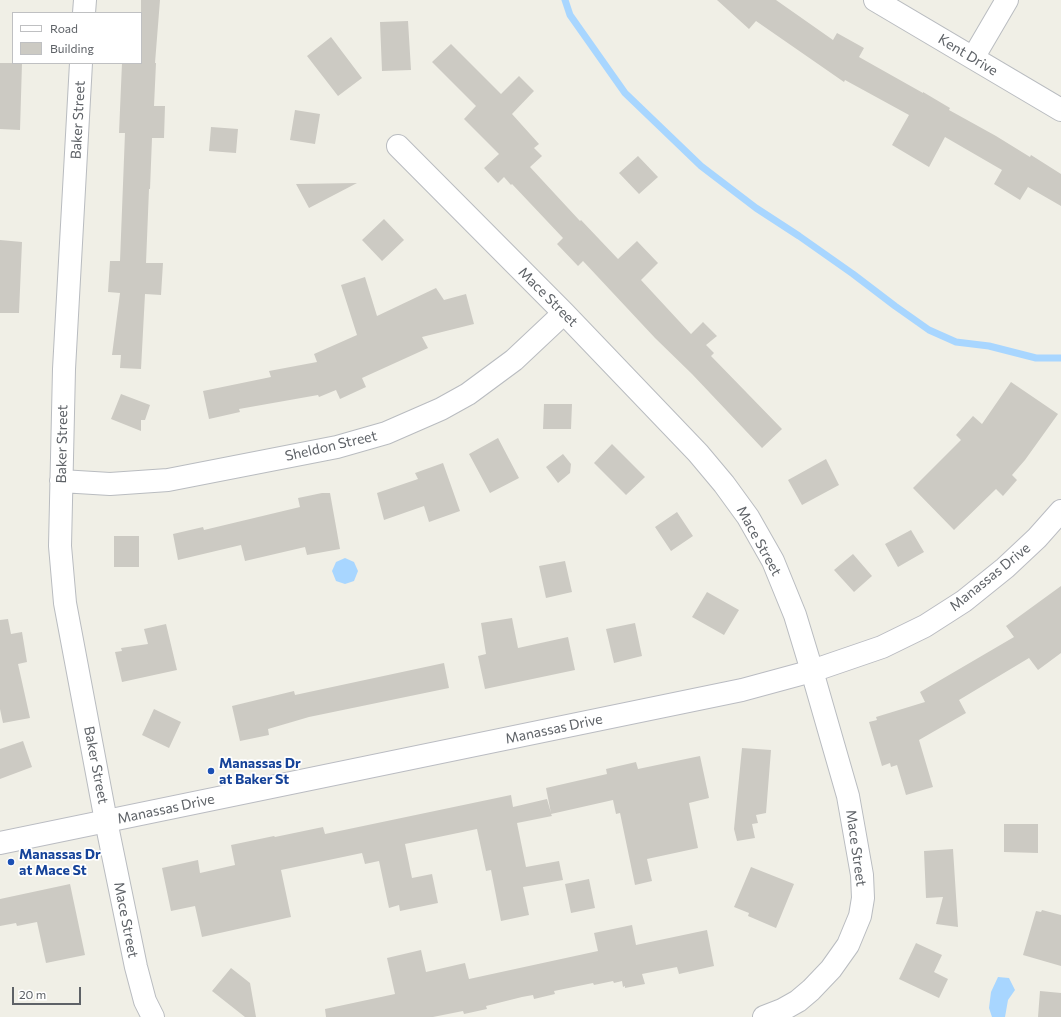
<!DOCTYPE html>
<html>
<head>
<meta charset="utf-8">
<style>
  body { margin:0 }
  #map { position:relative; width:1061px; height:1017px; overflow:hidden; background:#f0efe6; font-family:Commissioner,sans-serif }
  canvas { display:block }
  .legend { position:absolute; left:12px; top:12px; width:130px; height:52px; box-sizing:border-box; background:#fff; border:1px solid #bfc0c2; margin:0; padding:5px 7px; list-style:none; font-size:12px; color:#5e6267 }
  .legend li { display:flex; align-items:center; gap:8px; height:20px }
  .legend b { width:20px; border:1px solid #bfc0c2 }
  .scale { position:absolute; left:12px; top:987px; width:69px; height:18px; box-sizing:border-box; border:2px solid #5e6267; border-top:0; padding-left:5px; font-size:12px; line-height:14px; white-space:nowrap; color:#5e6267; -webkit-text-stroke:3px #fff; paint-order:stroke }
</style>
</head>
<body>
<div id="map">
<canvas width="1061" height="1017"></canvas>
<ul class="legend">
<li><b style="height:5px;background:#fff"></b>Road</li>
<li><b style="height:11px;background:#cccac3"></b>Building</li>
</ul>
<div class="scale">20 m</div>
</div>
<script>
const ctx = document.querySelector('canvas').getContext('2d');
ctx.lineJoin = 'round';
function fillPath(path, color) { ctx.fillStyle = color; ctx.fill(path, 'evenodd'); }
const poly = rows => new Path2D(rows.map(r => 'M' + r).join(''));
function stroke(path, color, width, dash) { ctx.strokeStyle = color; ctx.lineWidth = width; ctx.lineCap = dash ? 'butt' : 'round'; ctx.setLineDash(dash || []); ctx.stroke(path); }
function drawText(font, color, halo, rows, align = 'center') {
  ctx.font = font + ' Commissioner,sans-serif'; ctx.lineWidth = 3.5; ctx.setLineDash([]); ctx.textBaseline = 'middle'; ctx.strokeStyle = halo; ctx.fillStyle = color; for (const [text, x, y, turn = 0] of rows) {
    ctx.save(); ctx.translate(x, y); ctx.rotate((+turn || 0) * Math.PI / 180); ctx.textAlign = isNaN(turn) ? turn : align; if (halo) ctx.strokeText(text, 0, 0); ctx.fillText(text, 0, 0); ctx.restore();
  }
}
fillPath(poly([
  [345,558,354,562,358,571,354,581,345,584,336,581,332,571,336,562],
  [998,977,1009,978,1015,990,1008,1000,1005,1017,992,1017,989,1008,991,992]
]), '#a8d6ff');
stroke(poly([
  [565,0,570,15,625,93,701,166,756,208,799,236,853,274,895,306,929,330,956,342,989,346,1036,358,1061,358]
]), '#a8d6ff', 7);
fillPath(poly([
  [141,0,160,0,155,63,156,63,154,106,165,106,164,138,152,138,150,189,149,189,146,263,163,263,161,295,145,294,141,369,120,368,121,355,112,355,120,293,108,292,110,261,120,261,125,133,119,133,122,63,146,63,141,63],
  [717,0,776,0,833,40,837,33,864,48,859,57,923,93,923,92,950,108,949,110,996,136,1030,157,1031,155,1061,174,1061,206,1028,187,1020,200,994,184,1002,170,945,137,929,167,892,145,909,115,845,80,844,82,756,21,749,29],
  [408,21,411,70,382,71,380,22],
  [331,37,362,78,338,96,307,56],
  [451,44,501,94,519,76,534,91,512,114,539,144,534,148,542,156,530,167,580,221,581,220,618,259,637,241,658,263,641,280,691,334,703,322,717,336,706,345,714,353,711,356,782,429,762,448,692,374,655,338,583,261,578,266,557,244,563,238,512,184,511,185,504,177,498,183,484,168,499,154,464,119,476,106,432,62],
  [0,63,22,63,20,130,0,129],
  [295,110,320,114,315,144,290,140],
  [211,127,238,129,236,153,209,151],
  [638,156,658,177,639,194,619,173],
  [357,183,309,208,296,184],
  [384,219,404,240,382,261,362,240],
  [0,240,22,242,19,313,0,313],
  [365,277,377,316,436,288,444,300,466,294,474,324,422,337,428,348,362,378,366,387,340,399,336,390,319,397,318,395,239,409,240,412,209,419,203,391,271,377,269,371,317,362,314,354,357,335,341,285],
  [1011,382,1058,414,1025,460,1012,475,1017,480,1003,496,996,489,954,530,913,488,961,440,956,435,973,416,982,424],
  [121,394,150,405,145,420,141,420,141,431,111,419],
  [544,404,572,404,571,429,543,429],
  [498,438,519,478,490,493,469,454],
  [612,444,645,477,626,495,594,463],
  [563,454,571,464,570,473,558,483,546,467],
  [826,459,839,485,802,505,788,480],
  [443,463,460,511,429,522,424,506,384,520,377,493,418,479,415,473],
  [322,493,330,493,340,549,307,555,305,547,245,561,241,545,178,560,173,534,203,527,204,530,300,507,298,498],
  [677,512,693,536,671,551,655,527],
  [911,530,924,552,898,567,885,544],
  [114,536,139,536,139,567,114,567],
  [853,554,872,576,854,592,834,570],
  [565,561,572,592,546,598,539,566],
  [1061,586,1061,653,1038,670,1029,658,959,700,966,713,919,740,933,787,906,795,897,765,891,767,890,763,882,766,869,722,877,720,876,717,925,702,920,692,1014,637,1006,626],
  [707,592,739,610,724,635,692,617],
  [512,618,518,648,568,637,575,670,485,689,478,656,486,654,481,623],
  [8,619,11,634,22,632,27,662,18,664,30,718,3,723,0,709,0,620],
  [635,623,642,656,614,663,606,629],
  [166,624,177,670,122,682,115,652,122,651,121,648,148,644,144,629],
  [444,663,449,688,309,717,268,729,269,735,240,741,232,706,294,691,295,695],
  [154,709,181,722,169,748,142,735],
  [23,741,32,767,0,779,0,749],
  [742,748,771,750,766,813,756,815,758,823,752,824,755,838,737,841,734,829],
  [700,756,709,798,689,803,698,848,647,859,652,881,635,885,620,813,616,814,613,800,551,814,552,816,517,823,526,867,559,861,563,880,523,887,529,915,501,921,491,870,486,871,477,829,405,844,412,878,432,874,438,903,400,911,399,905,389,908,379,861,365,864,362,853,281,870,291,917,202,937,195,906,171,911,162,868,198,860,200,873,235,865,231,845,274,836,275,837,323,827,325,834,511,795,513,807,547,799,551,813,546,788,607,774,606,769,636,762,638,769],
  [1004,824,1038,824,1038,853,1004,852],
  [953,849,956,896,958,927,936,924,943,897,926,898,924,851],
  [751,867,794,884,776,928,748,916,749,913,734,907],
  [589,879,595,908,571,913,565,884],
  [70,884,85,955,46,963,37,922,17,926,16,923,0,926,0,899],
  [1042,910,1061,915,1061,966,1023,955,1036,911,1041,912],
  [632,925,636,945,707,930,714,966,679,974,677,967,642,974,645,984,625,988,625,986,623,987,622,981,614,983,613,981,594,985,593,983,554,991,555,994,534,999,533,995,522,997,486,1006,487,1009,464,1014,463,1011,433,1017,326,1017,325,1009,395,994,387,958,421,950,426,972,465,963,469,979,598,951,594,933],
  [916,943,942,955,934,972,948,979,939,998,899,979],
  [231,968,250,983,256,1017,245,1017,212,991],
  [1040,991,1061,993,1061,1017,1038,1017]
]), '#cccac3');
const street = poly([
  [875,0,1061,110],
  [84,13,85,0],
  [973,58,1007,0],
  [81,63,64,369,60,546,65,603,106,821,136,967,145,1001,153,1017],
  [398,146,564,313,698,453,724,484,748,517,773,561,795,615,812,671,848,796,862,875,863,898,860,916,848,945,831,969,811,990,798,1001,782,1010,764,1017],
  [61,481,110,484,168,480,337,447,386,433,441,409,468,394,514,360,564,313]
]);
const secondary = poly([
  [0,843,742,690,812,671,882,647,925,626,964,601,1005,568,1037,538,1061,511]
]);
stroke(street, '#b9bcc0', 24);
stroke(secondary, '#babcc2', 24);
stroke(street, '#fff', 22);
stroke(secondary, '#fff', 22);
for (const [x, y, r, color] of [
  [211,771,4,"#1a4fb4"],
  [11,862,4,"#1a4fb4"]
]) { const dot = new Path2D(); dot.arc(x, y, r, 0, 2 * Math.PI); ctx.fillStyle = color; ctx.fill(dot); stroke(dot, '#fff', 1.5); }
drawText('14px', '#5e6267', '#fff', [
  ["Kent Drive",968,55,31],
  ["Baker Street",78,120,-87],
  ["Mace Street",548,297,45],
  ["Baker Street",62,444,-89],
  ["Sheldon Street",331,446,-13],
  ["Mace Street",759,541,61],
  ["Manassas Drive",990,577,-39],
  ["Manassas Drive",554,729,-12],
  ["Baker Street",96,765,79],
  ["Manassas Drive",166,809,-12],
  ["Mace Street",856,848,82],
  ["Mace Street",126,920,79]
]);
drawText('bold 14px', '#164399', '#fff', [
  ["Manassas Dr",219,763],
  ["at Baker St",219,779],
  ["Manassas Dr",19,854],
  ["at Mace St",19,870]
], 'left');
</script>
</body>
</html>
